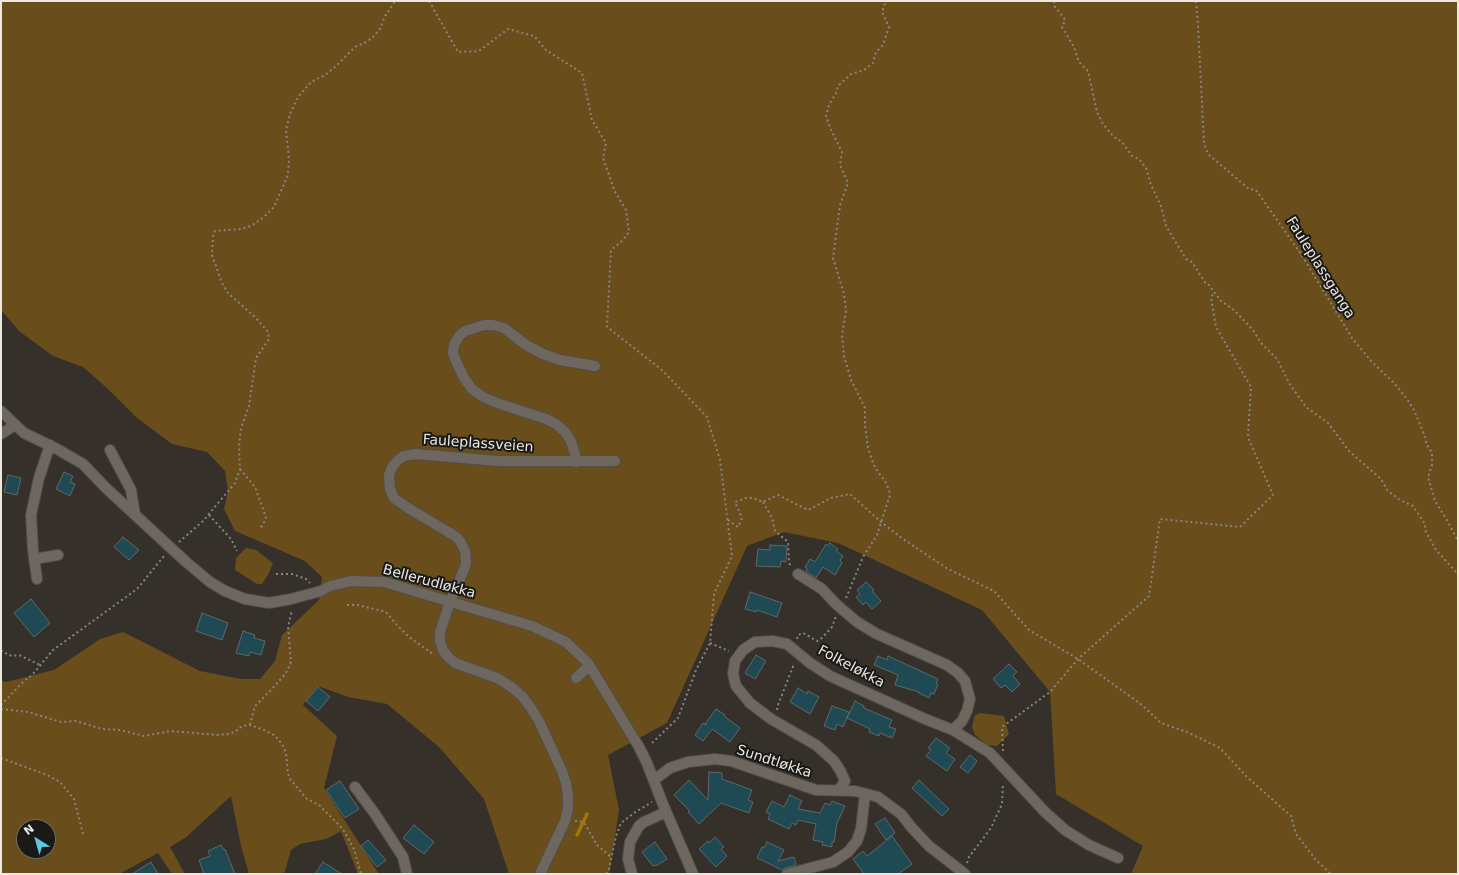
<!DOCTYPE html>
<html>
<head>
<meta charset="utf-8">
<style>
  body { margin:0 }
  #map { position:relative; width:1459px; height:875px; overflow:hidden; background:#353029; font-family:"DejaVu Sans",sans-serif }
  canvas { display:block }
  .frame { position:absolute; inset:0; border:2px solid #eae8e3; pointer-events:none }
  .north { position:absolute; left:16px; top:819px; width:40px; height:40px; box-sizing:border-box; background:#1b1916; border:1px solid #6e6c68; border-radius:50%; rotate:323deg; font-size:11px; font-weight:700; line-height:16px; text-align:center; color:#eae8e3 }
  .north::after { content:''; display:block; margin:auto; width:14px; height:18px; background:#57c9e2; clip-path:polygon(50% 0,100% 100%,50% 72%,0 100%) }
</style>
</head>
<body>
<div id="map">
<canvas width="1459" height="875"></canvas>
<div class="frame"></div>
<div class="north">N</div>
</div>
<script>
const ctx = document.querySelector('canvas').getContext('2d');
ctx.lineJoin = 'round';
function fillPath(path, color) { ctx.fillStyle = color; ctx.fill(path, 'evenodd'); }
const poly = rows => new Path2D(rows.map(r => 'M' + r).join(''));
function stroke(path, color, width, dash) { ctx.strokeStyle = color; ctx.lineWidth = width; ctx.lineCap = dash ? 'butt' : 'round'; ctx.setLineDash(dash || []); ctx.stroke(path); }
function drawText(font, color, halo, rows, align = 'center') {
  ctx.font = font + ' "DejaVu Sans",sans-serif'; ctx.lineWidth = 4; ctx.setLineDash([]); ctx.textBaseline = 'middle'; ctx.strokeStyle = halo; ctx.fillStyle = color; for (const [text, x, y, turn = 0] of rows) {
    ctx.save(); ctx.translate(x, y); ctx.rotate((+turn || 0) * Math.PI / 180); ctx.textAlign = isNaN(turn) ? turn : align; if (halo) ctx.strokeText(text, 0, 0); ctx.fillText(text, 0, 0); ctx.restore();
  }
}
fillPath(poly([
  [1,1,1458,1,1458,874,1131,874,1143,846,1056,794,1050,692,982,610,838,543,784,532,747,546,667,723,608,755,619,810,609,874,509,874,484,799,439,747,387,704,348,697,318,686,303,705,337,736,324,788,379,874,358,874,341,831,326,839,300,844,291,850,284,874,249,874,241,846,231,796,185,838,170,847,185,874,172,874,158,853,119,874,1,874,1,680,6,682,54,670,100,639,123,632,200,671,241,679,260,679,275,661,282,635,319,600,322,577,305,561,235,531,224,509,228,491,225,471,207,452,172,444,137,418,108,389,83,367,53,356,19,331,1,310],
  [24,827,48,827,48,851,24,851],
  [246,548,256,550,273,563,268,575,262,584,257,584,235,570,236,558],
  [981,713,1004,716,1009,734,997,746,988,745,975,735,972,727,975,715]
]), '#694d1b');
stroke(poly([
  [577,835,587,814]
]), '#a67509', 3.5);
const building = poly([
  [64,472,73,476,70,482,75,484,70,496,56,489,64,472],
  [8,475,21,478,17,495,4,492,8,475],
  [123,537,139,550,129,560,114,547,123,537],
  [830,543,838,549,836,551,843,556,840,561,842,563,835,575,823,567,816,578,806,571,807,568,805,567,810,559,815,562,826,544,828,546,830,543],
  [770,545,787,546,786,562,781,561,780,567,756,566,758,549,770,550,770,545],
  [866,582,874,590,872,591,881,601,872,609,866,602,863,605,856,597,860,594,857,590,866,582],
  [750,592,782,603,777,617,757,610,756,612,745,609,750,592],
  [31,599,50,623,34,637,14,613,31,599],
  [202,613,228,623,222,640,196,631,202,613],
  [243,631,255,635,254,638,265,641,261,655,250,652,249,656,236,653,243,631],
  [756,655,766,661,755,679,745,673,756,655],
  [878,656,887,660,888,656,938,679,936,683,938,684,934,694,931,693,929,698,919,693,919,692,895,685,898,675,874,665,878,656],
  [1009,664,1017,672,1013,676,1020,684,1012,692,1005,685,1001,688,993,679,1009,664],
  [318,687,330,697,318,711,306,701,318,687],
  [798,688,807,694,808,691,819,697,810,714,790,702,798,688],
  [855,701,864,706,864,708,892,720,889,727,896,729,892,738,880,733,879,736,869,732,870,729,847,718,855,701],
  [832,706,849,712,843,727,837,724,835,730,824,726,832,706],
  [716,709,725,715,724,716,740,728,730,742,712,729,703,741,695,735,703,723,707,725,705,724,716,709],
  [936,738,950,748,946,753,955,759,947,771,926,756,931,750,928,748,936,738],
  [970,755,977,761,968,773,960,767,970,755],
  [709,772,722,773,722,779,752,790,748,800,753,802,749,813,721,803,699,824,688,812,690,811,674,795,689,780,708,800,709,772],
  [919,780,949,809,942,816,912,788,919,780],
  [340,781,359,809,345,818,326,790,340,781],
  [790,795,802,801,798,809,820,813,825,803,830,805,832,801,845,806,837,823,834,842,832,842,832,847,822,845,823,842,813,840,816,824,798,820,796,825,792,823,789,829,768,819,770,814,766,812,772,801,784,807,790,795],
  [885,818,895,833,886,840,875,824,885,818],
  [414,825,434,842,424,854,403,838,414,825],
  [892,836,912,864,898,874,864,874,853,859,863,851,867,856,892,836],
  [715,837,724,847,721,849,727,856,716,867,699,849,708,841,709,843,715,837],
  [368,840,386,860,377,867,361,846,368,840],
  [655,842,667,859,656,866,655,865,653,866,642,852,655,842],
  [767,842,784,850,778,861,794,857,796,865,785,868,782,870,757,858,762,847,764,848,767,842],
  [221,845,224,850,225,849,235,874,204,874,199,860,210,856,208,851,221,845],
  [151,862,158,874,132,874,151,862],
  [323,862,342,874,315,874,323,862]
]);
fillPath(building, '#204a53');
stroke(building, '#5d686a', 1);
const street = poly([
  [1,411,24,433,57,449,83,464,106,488,185,561,210,582,225,591,245,599,269,603,291,599,321,591,330,586,351,581,384,582,532,626,566,642,588,663,639,747,647,763,662,802,693,874],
  [1,434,15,425],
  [110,450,131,490,135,515],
  [576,462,575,454,571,441,565,432,556,424,546,419,500,404,483,397,472,389,464,378,455,359,453,353,454,345,459,336,465,331,484,325,493,325,504,328,526,345,543,354,560,360,595,366],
  [34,559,58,555],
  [798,574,822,589,836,604,857,622,877,634,947,665,958,673,965,681,970,699,967,711,962,721,953,730],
  [37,579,33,550,31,515,39,478,50,445],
  [576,678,589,666],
  [654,780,670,768,688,762,715,759,731,761,816,790,855,791,878,797,901,814,912,828,929,846,965,874],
  [355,787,375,814,403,857,407,874],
  [839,790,845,781,840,770,834,761,816,745,771,719,750,703,736,686,733,674,735,661,743,650,755,642,772,641,787,644,810,663,830,676,925,719,953,730,990,753,1045,812,1065,830,1089,845,1118,858],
  [540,874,565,821,568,809,568,796,566,783,562,771,539,721,531,708,522,696,510,686,497,678,455,663,448,657,443,650,440,641,440,632,450,602,465,567,466,563,465,551,460,541,455,536,408,508,394,498,390,489,389,475,392,467,398,460,404,456,416,454,498,461,615,461],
  [632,874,628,859,630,842,639,826,644,822,666,812],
  [787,874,833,862,848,852,857,841,861,829,865,794]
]);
stroke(street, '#524e48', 12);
stroke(poly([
  [429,1,458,52,479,51,508,29,534,36,546,50,582,73,592,120,606,143,603,158,615,192,626,210,629,232,622,241,611,250,607,327,662,370,707,417,720,460,732,556,714,594,710,643,696,670,678,718,650,745],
  [1054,1,1055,7,1064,18,1065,21,1062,27,1074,47,1079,62,1088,71,1097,112,1103,124,1114,137,1122,142,1132,156,1139,159,1146,168,1151,185,1161,206,1166,226,1186,259,1192,262,1206,284,1209,285,1221,301,1234,310,1253,330,1261,343,1277,359,1289,383,1306,407,1328,423,1349,451,1381,479,1387,490,1400,500,1413,506,1425,524,1425,530,1436,550,1458,574],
  [1196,1,1198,25,1204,143,1208,154,1249,189,1256,190,1301,254,1352,338,1372,362,1394,383,1407,399,1414,410,1426,439,1426,443,1432,453,1432,465,1428,477,1435,501,1447,520,1458,541],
  [240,469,255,487,266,517,263,525,259,529],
  [763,502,772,518,775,531,788,542,789,562,791,567],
  [209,515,231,539,237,551],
  [728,520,738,527,742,518,735,502,746,498,753,498,763,502,778,495,808,510,831,498,850,494,881,522,903,539,948,569,994,591,1029,630,1078,659,1142,705,1161,723,1187,732,1220,748,1248,778,1291,816,1296,834,1316,860,1331,874],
  [179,542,203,521,235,483,240,469,239,446,241,428,249,406,256,358,269,339,268,332,256,318,228,293,222,283,212,255,213,236,215,231,241,229,251,226,264,217,274,207,288,175,289,159,286,130,290,114,298,97,311,82,325,75,335,67,355,47,366,42,373,37,380,29,385,16,395,1],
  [276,574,292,574,306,579,310,583],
  [846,598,863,557,877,535,890,495,889,490,885,481,878,472,873,463,868,448,865,425,865,408,851,380,844,356,842,335,846,311,844,294,833,258,840,205,848,183,840,165,842,152,830,128,826,116,829,105,836,93,838,86,851,74,864,70,873,63,876,52,883,45,889,27,882,12,886,1],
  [347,605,358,605,386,612,397,625,409,637,433,654],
  [797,639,798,635,803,633,817,641,820,640,832,627,836,616],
  [710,643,729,651],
  [1,650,7,654,12,656,19,655,40,665],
  [1,705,22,683,33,674,53,650,137,589,164,556],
  [1,709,28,712,61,722,76,721,102,729,120,730,144,736,171,731,217,735,229,734,235,732,242,726,250,725,264,730,274,735,279,740,283,746,286,753,288,774,290,779,307,799,319,805,343,829,354,849,361,874],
  [777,710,778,705,794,664],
  [250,725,255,706,272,689,286,673,291,662,288,627,292,610],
  [1003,751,1002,727,1050,692,1078,659,1149,596,1160,519,1240,527,1273,495,1248,437,1251,387,1216,327,1211,298,1214,292],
  [1,758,47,775,60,782,74,799,83,834],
  [575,821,580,821,585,824,597,845,612,858],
  [967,863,969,857,991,828,1002,804,1003,784],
  [606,874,609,869,616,836,621,823,634,813,652,802]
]), '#89857f', 2, [2, 3]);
stroke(street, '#6d675f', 10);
drawText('14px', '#eae8e3', '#1b1916', [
  ["Fauleplassganga",1320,268,58],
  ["Fauleplassveien",478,444,4],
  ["Bellerudløkka",429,582,15],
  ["Folkeløkka",851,667,28],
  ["Sundtløkka",774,762,18]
]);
</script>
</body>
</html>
